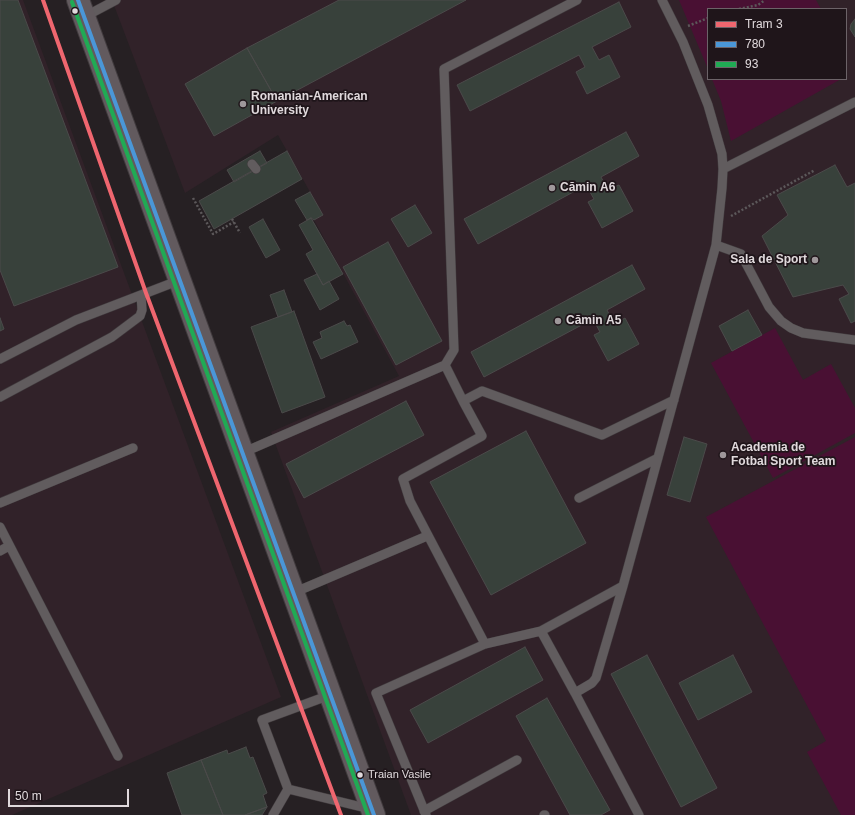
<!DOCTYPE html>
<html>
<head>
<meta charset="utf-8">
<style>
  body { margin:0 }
  #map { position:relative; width:855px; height:815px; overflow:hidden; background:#262023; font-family:Helvetica,sans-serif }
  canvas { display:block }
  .legend { position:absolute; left:707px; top:8px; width:140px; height:72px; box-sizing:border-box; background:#1f151a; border:1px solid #6c6368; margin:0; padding:5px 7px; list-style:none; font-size:12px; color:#e0d9dc }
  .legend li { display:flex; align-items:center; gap:8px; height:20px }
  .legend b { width:20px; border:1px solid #6c6368 }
  .scale { position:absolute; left:8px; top:789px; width:121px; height:18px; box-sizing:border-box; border:2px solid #e0d9dc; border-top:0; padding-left:5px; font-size:12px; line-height:14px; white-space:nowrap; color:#e0d9dc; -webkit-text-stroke:3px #1f151a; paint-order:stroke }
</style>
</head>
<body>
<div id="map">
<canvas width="855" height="815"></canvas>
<ul class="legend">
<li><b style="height:5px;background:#ef666f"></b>Tram 3</li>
<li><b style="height:5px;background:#4a97d8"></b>780</li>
<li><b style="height:5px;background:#20aa54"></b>93</li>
</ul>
<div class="scale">50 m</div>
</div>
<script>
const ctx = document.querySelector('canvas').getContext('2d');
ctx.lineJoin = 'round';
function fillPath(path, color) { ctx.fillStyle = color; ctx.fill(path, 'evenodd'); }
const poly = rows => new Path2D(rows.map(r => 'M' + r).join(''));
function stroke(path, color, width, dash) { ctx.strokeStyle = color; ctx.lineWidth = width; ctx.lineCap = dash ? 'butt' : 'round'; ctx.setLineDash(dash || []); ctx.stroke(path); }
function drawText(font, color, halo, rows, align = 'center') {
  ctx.font = font + ' Helvetica,sans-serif'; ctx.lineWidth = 3.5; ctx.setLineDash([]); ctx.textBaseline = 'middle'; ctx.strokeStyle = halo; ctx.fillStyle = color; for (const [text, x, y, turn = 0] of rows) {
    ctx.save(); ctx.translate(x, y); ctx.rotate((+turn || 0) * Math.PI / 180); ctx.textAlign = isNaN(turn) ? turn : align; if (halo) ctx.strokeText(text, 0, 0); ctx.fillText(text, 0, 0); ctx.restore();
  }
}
fillPath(poly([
  [0,0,23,0,281,697,12,815,0,815],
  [112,0,855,0,855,815,411,815,271,432,399,376,314,220,323,215,278,135,185,193],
  [708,9,846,9,846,79,708,79]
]), '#312229');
fillPath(poly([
  [679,0,816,0,821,9,708,9,708,69],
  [712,79,841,79,731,141,721,101],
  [775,328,803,380,831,364,855,408,855,433,773,478,711,363],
  [855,437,855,815,841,815,807,752,826,741,706,517]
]), '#491033');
const building = poly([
  [0,0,18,0,118,267,14,306,0,270,0,0],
  [339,0,466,0,277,101,247,48,339,0],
  [619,2,631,27,592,47,599,60,609,55,620,77,587,94,576,72,585,67,579,55,470,111,457,85,619,2],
  [855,19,855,37,850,29,851,24,855,19],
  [247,48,277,101,214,136,185,84,247,48],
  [626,132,639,156,601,177,608,190,619,185,633,211,602,228,588,202,594,199,586,185,478,244,464,219,626,132],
  [260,151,267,163,234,182,227,170,260,151],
  [287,151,302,179,214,229,199,201,287,151],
  [835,165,847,187,855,183,855,321,851,323,839,299,849,294,843,285,793,297,762,236,788,215,777,195,835,165],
  [310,192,323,215,314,220,311,218,307,220,295,200,310,192],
  [415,205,432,233,408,247,391,219,415,205],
  [311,218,343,274,323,285,306,254,313,250,299,225,311,218],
  [263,219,280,250,266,258,249,227,263,219],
  [388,242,442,341,396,365,343,267,388,242],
  [632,265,645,289,607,310,614,324,625,318,639,344,608,361,594,335,600,332,593,319,484,377,471,352,632,265],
  [317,274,323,285,329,281,339,299,320,310,304,280,317,274],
  [284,290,292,312,278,317,270,295,284,290],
  [748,310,762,335,732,351,719,326,748,310],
  [294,311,325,397,282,413,251,327,294,311],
  [0,318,4,329,0,331,0,318],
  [344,321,347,326,350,325,358,342,321,359,313,342,322,338,320,332,344,321],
  [406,401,424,435,304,498,286,464,406,401],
  [526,431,586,543,491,595,430,482,526,431],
  [684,437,707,444,690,502,667,495,684,437],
  [525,647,543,680,428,743,410,710,525,647],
  [647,655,717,788,681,807,611,674,647,655],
  [733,655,752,692,698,720,679,683,733,655],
  [547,698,610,810,601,815,570,815,516,716,547,698],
  [246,747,250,758,253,757,267,793,263,795,267,807,245,815,223,815,201,760,227,750,228,754,246,747],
  [201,760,223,815,182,815,167,773,201,760],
  [267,807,262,815,245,815,267,807]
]);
fillPath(building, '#38413b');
stroke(building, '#4b4a4a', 1);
const lane = poly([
  [84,17,116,0],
  [252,164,256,169],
  [723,169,855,102],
  [716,245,741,254,769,307,781,321,791,328,803,333,855,340],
  [0,359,76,320,180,280],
  [445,365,454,350,444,69,577,0],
  [0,397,112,337,140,316,142,310,141,295],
  [463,401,482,436,403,479,410,501,485,644],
  [242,453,445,365,463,401,482,391,602,435,674,400],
  [579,498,658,458],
  [0,503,133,448],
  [0,527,118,756],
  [0,551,9,546],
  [293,593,427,536],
  [541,631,575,693],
  [288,789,370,809],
  [424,811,517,760],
  [273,815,288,789,262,720,330,695],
  [426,815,376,693,485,644,541,631,623,586],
  [544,815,545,815],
  [639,815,575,693,592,683,596,678,623,586,716,245,722,188,723,169,722,154,708,105,683,42,662,0]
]);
const secondary = poly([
  [78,0,374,815]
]);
stroke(lane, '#413b3e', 10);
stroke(secondary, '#413b3e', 24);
stroke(poly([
  [739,9,758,5,765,0],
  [688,26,708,18],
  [193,198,213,234,234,222],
  [731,216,815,170],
  [232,219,240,233]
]), '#5c585a', 2.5, [2, 2]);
stroke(lane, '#615c5e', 9);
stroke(secondary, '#625a5e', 22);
stroke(poly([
  [78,0,374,815]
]), '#4a97d8', 4);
stroke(poly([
  [72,2,368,815]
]), '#20aa54', 4);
stroke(poly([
  [43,0,146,293,341,815]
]), '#ef666f', 4);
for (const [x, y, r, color] of [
  [75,11,3.5,"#e0d9dc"],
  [243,104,4,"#9f989b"],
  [552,188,4,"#9f989b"],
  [815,260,4,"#9f989b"],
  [558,321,4,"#9f989b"],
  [723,455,4,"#9f989b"],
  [360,775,3.5,"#e0d9dc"]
]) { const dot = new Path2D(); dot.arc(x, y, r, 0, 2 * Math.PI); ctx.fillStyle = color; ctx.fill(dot); stroke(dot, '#1f151a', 1.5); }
drawText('11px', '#e0d9dc', '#1f151a', [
  ["Traian Vasile",368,775]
], 'left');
drawText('bold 12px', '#e0d9dc', '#1f151a', [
  ["Romanian-American",251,97],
  ["University",251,111],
  ["Cămin A6",560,188],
  ["Sala de Sport",807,260,"right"],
  ["Cămin A5",566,321],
  ["Academia de",731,448],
  ["Fotbal Sport Team",731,462]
], 'left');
</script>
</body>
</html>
